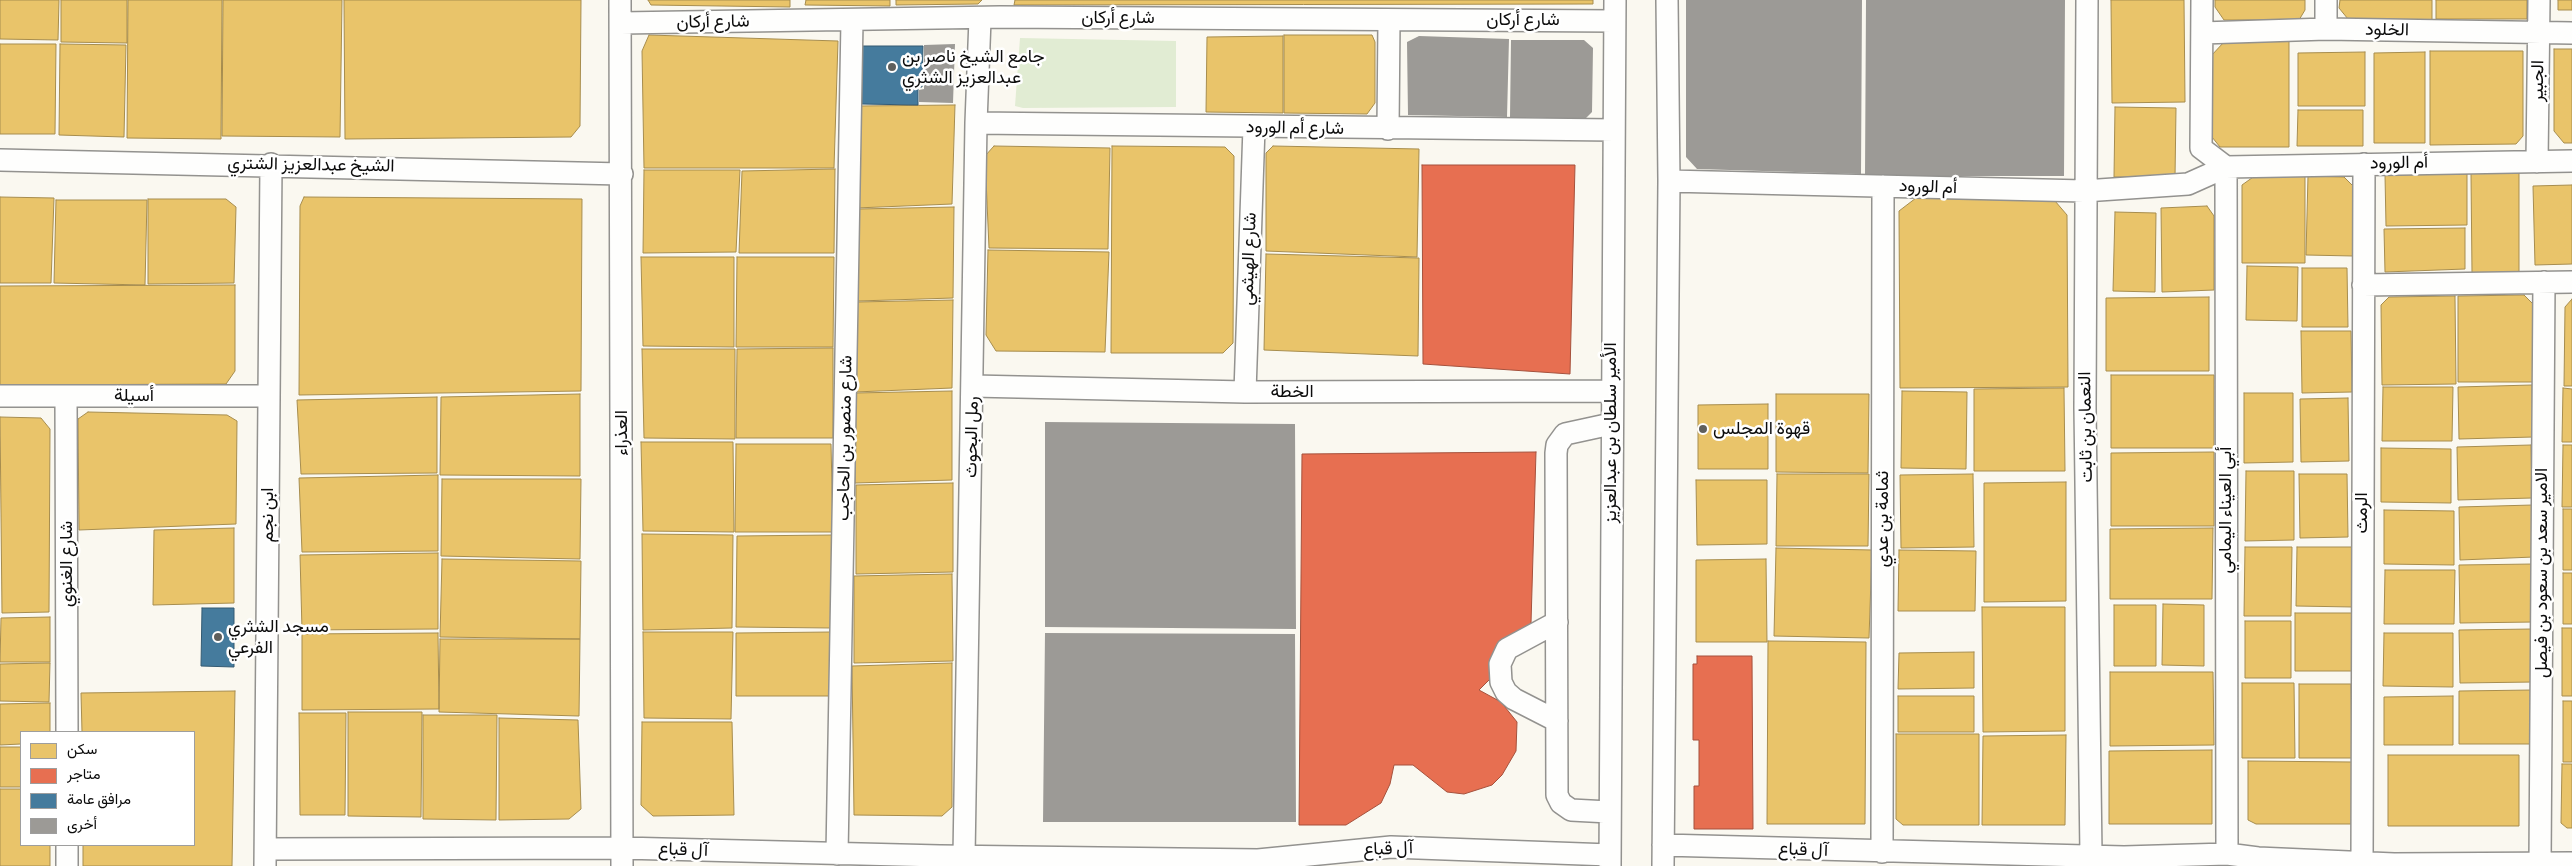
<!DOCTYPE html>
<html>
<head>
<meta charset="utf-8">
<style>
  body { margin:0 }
  #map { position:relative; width:2572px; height:866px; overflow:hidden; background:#faf8f0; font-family:Bitter,Vazirmatn,serif }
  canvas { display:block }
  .legend { position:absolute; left:20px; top:731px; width:175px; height:115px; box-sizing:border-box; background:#fff; border:1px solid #9e9e9e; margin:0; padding:6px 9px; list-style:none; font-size:15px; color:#0c0c0c }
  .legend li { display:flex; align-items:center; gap:10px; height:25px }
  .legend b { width:25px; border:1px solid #9e9e9e }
</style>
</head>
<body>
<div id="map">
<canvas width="2572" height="866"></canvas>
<ul class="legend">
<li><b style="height:14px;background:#e9c46a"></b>سكن</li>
<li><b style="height:14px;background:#e76f51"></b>متاجر</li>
<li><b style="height:14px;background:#457b9d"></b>مرافق عامة</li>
<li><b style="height:14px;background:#9c9a96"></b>أخرى</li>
</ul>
</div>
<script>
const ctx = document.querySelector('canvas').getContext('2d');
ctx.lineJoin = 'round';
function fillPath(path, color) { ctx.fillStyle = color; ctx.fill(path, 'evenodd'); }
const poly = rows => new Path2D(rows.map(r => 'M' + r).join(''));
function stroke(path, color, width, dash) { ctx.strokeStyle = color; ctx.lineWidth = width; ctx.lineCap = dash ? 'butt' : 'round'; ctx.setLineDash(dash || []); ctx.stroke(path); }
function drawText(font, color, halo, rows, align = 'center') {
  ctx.font = font + ' Bitter,Vazirmatn,serif'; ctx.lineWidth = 5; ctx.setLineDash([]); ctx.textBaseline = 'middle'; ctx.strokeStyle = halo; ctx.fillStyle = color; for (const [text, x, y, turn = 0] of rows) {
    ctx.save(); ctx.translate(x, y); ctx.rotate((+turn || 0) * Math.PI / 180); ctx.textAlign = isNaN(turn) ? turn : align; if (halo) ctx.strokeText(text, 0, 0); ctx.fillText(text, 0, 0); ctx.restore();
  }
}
fillPath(poly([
  [1020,38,1176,41,1176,107,1023,108,1015,106]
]), '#e1ecd3');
const homes = poly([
  [0,0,59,0,58,40,0,39,0,0],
  [61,0,127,0,127,43,61,42,61,0],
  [128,0,222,0,221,139,127,138,128,0],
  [223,0,342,0,340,137,222,136,223,0],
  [344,0,581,0,580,126,571,137,345,139,344,0],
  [648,0,790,0,790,7,651,5,648,0],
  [806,0,890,0,890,6,805,5,806,0],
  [896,0,982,0,978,4,896,5,896,0],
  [1015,0,1593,0,1593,4,1014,5,1015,0],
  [2111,0,2184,0,2185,102,2112,103,2111,0],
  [2215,0,2305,0,2305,10,2299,20,2224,20,2215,7,2215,0],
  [2340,0,2432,0,2432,20,2348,19,2339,8,2340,0],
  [2436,0,2527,0,2527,19,2436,19,2436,0],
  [2558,0,2572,0,2572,10,2558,10,2558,0],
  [649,35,838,41,834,168,644,168,642,51,649,35],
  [1284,35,1372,35,1375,42,1375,103,1367,114,1284,113,1284,35],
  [1283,36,1283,113,1206,112,1207,37,1283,36],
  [2289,41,2289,147,2220,147,2212,137,2211,56,2224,42,2289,41],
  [0,44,56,44,55,134,0,134,0,44],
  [60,44,126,45,124,137,59,135,60,44],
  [2554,49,2572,49,2572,143,2564,143,2554,131,2554,49],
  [2430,51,2523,51,2523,136,2516,144,2430,145,2430,51],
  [2365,52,2365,106,2298,106,2298,53,2365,52],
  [2425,52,2425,143,2374,143,2374,53,2425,52],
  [955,105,952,204,856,208,859,106,955,105],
  [2115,107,2176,108,2175,178,2114,177,2115,107],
  [2298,110,2363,110,2363,146,2297,146,2298,110],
  [994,146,1110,148,1108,249,989,248,985,156,994,146],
  [1112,146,1225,147,1234,156,1233,343,1223,353,1111,353,1112,146],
  [1273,146,1419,149,1417,257,1266,251,1266,153,1273,146],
  [835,169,834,253,739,253,742,171,835,169],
  [644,170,740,170,736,252,643,253,644,170],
  [2471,173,2519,173,2519,272,2472,273,2471,173],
  [2467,174,2467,225,2386,226,2385,175,2467,174],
  [2256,175,2305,175,2305,263,2242,263,2242,185,2256,175],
  [2308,176,2344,177,2355,188,2353,256,2306,255,2308,176],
  [2572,185,2572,264,2535,265,2533,186,2572,185],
  [0,197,54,198,51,283,0,283,0,197],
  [304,197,582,199,581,391,299,395,300,206,304,197],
  [1916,198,2055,201,2067,215,2068,387,1900,388,1899,211,1916,198],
  [148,199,226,199,236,207,234,283,148,284,148,199],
  [56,200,147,200,145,285,54,283,56,200],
  [2207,206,2214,216,2214,290,2162,292,2161,208,2207,206],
  [954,207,953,298,858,301,858,209,954,207],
  [2115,212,2156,213,2155,292,2113,291,2115,212],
  [2465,228,2465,269,2385,272,2384,229,2465,228],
  [988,250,1109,252,1105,352,996,351,986,335,988,250],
  [1266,254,1419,258,1418,356,1264,350,1266,254],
  [641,257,734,257,734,347,643,346,641,257],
  [737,257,834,257,833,347,736,347,737,257],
  [2247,266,2298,267,2297,321,2246,320,2247,266],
  [2302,268,2347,268,2348,327,2302,327,2302,268],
  [235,285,235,371,226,384,0,385,0,286,235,285],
  [2524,295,2536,307,2536,382,2458,382,2458,296,2524,295],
  [2455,296,2456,384,2382,385,2381,305,2389,297,2455,296],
  [2209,297,2209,371,2106,371,2106,298,2209,297],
  [2572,299,2572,386,2564,386,2565,307,2572,299],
  [953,300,952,388,855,392,857,302,953,300],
  [2301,331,2351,331,2352,392,2302,393,2301,331],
  [833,348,833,438,736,438,737,349,833,348],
  [642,349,735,349,735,439,644,438,642,349],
  [2111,375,2214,375,2214,448,2111,448,2111,375],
  [2532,385,2533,437,2459,439,2458,387,2532,385],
  [2383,387,2453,387,2452,441,2382,441,2383,387],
  [2064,388,2065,471,1974,471,1974,389,2064,388],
  [2563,388,2572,389,2572,442,2562,442,2563,388],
  [952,391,952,480,855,483,855,393,952,391],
  [1902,391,1967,392,1966,469,1901,468,1902,391],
  [2244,393,2293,393,2293,462,2244,463,2244,393],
  [580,394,580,476,440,475,441,397,580,394],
  [1776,394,1869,394,1868,473,1776,472,1776,394],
  [437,397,437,473,301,474,297,400,437,397],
  [2348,398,2349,461,2301,462,2300,399,2348,398],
  [1768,404,1768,469,1698,469,1698,405,1768,404],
  [88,412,227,415,237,421,236,524,79,530,78,419,88,412],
  [0,417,41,418,50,429,49,612,2,613,0,417],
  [641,442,733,442,734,532,643,531,641,442],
  [736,444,831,444,833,532,735,532,736,444],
  [2531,445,2532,498,2458,500,2457,447,2531,445],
  [2563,445,2572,445,2572,507,2562,507,2563,445],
  [2381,448,2451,449,2451,503,2381,502,2381,448],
  [2214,452,2214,526,2111,526,2111,453,2214,452],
  [2246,471,2294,471,2294,540,2245,541,2246,471],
  [1777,474,1869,474,1868,546,1776,546,1777,474],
  [1973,474,1974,547,1901,548,1900,475,1973,474],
  [2299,474,2347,474,2348,537,2300,538,2299,474],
  [438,475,438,551,302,552,299,478,438,475],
  [442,479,581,479,580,559,441,556,442,479],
  [1696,480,1767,480,1767,544,1697,545,1696,480],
  [2066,482,2066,601,1984,602,1984,483,2066,482],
  [953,483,953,572,856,574,856,485,953,483],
  [2533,505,2534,557,2460,560,2459,507,2533,505],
  [2563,509,2572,509,2572,570,2563,570,2563,509],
  [2384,510,2454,511,2454,565,2384,564,2384,510],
  [234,528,234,603,153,605,154,530,234,528],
  [2213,528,2212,599,2110,599,2110,529,2213,528],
  [642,534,733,535,732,628,643,630,642,534],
  [834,535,831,628,736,627,737,536,834,535],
  [2245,547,2292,547,2291,616,2244,616,2245,547],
  [2297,547,2354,547,2353,607,2296,606,2297,547],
  [1776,548,1872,550,1869,638,1774,636,1776,548],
  [1899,550,1976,551,1975,611,1898,611,1899,550],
  [438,553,438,629,302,630,300,555,438,553],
  [442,559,581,561,580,639,440,637,442,559],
  [1766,559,1767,642,1696,642,1696,560,1766,559],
  [2534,564,2534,622,2460,623,2459,565,2534,564],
  [2385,570,2455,570,2454,624,2384,624,2385,570],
  [2563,573,2572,573,2572,624,2563,624,2563,573],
  [952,574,953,661,854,663,854,576,952,574],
  [2163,604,2204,605,2204,666,2162,665,2163,604],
  [2114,605,2156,605,2156,666,2114,666,2114,605],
  [1982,607,2065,607,2065,731,1983,732,1982,607],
  [2295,613,2353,613,2353,671,2295,671,2295,613],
  [50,617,50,662,0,662,1,618,50,617],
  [2245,621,2291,621,2291,678,2245,678,2245,621],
  [2562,628,2572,628,2572,696,2562,696,2562,628],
  [2533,629,2534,682,2460,683,2459,630,2533,629],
  [643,632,733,632,731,719,644,718,643,632],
  [833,632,833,696,736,696,736,633,833,632],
  [438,633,439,709,302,710,302,634,438,633],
  [2384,633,2453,633,2453,687,2383,686,2384,633],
  [440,639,580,639,579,716,439,712,440,639],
  [1768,641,1866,642,1865,824,1767,824,1768,641],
  [1974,652,1974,688,1898,689,1899,653,1974,652],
  [50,663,49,702,0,701,0,664,50,663],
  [952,663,952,807,942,816,854,815,852,666,952,663],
  [2110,672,2213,672,2214,745,2110,746,2110,672],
  [2242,683,2294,683,2295,758,2242,758,2242,683],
  [2299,684,2351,684,2352,758,2299,758,2299,684],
  [2533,690,2534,744,2459,744,2459,691,2533,690],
  [235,691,232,866,83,866,83,845,194,845,194,732,82,732,81,693,235,691],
  [1898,696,1974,696,1974,732,1898,732,1898,696],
  [2453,696,2453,745,2384,745,2384,697,2453,696],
  [2563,701,2572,701,2572,762,2563,762,2563,701],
  [50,703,50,732,21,732,21,744,0,745,0,704,50,703],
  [348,712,422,712,421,817,348,816,348,712],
  [299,713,346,713,345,815,300,815,299,713],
  [423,715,497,715,496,820,423,819,423,715],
  [499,718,578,720,581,809,569,819,499,820,499,718],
  [642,722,732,722,734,815,653,816,641,805,642,722],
  [1896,734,1979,734,1979,825,1903,825,1896,819,1896,734],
  [2066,735,2065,825,1982,825,1983,736,2066,735],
  [0,747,21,747,21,787,0,787,0,747],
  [2212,750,2212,824,2109,824,2109,751,2212,750],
  [2388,755,2519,755,2519,826,2388,826,2388,755],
  [2248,761,2352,762,2352,824,2256,824,2248,820,2248,761],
  [2562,764,2572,764,2572,828,2567,828,2561,823,2562,764],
  [0,789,21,789,21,845,50,845,50,866,0,866,0,789]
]);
fillPath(homes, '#e9c46a');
stroke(homes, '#a78d4e', 1);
const shops = poly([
  [1422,165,1575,165,1570,374,1423,364,1422,165],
  [1536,452,1531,623,1510,659,1479,690,1501,702,1517,722,1516,751,1502,775,1492,785,1464,794,1447,792,1413,765,1394,765,1390,784,1381,803,1346,825,1299,825,1302,454,1536,452],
  [1697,656,1752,656,1753,829,1694,829,1694,786,1699,786,1699,740,1693,740,1693,664,1697,664,1697,656]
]);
fillPath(shops, '#e76f51');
stroke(shops, '#a5513c', 1);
const public = poly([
  [861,46,923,46,922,87,918,87,918,105,862,104,861,46],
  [202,608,234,608,234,667,201,666,202,608]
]);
fillPath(public, '#457b9d');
stroke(public, '#345a72', 1);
fillPath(poly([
  [1686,0,1862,0,1861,174,1697,169,1686,157],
  [1866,0,2065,0,2064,176,1865,176],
  [1419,36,1509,39,1507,117,1408,115,1407,42],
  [1511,40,1584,40,1593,48,1592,112,1585,119,1510,117],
  [955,44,953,103,919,102,919,90,924,89,924,45],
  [1045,422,1295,424,1296,629,1045,627],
  [1045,633,1295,634,1296,822,1043,822]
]), '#9c9a96');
const minor = poly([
  [620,0,622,866],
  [2087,0,2085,408,2091,855],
  [621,23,1000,17,1614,21],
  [2326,29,2326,0],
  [2202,33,2326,29,2572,33],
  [976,123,1614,130],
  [1388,129,1389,20],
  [0,160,622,174],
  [2537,162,2539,0],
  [1669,181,2084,191,2188,184,2226,167,2201,148,2202,0],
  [2363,285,2572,282],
  [973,386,1245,392,1611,391],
  [1245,392,1254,127],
  [0,396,269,396],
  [66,396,67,732],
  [1557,622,1507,649,1500,664,1501,682,1506,692,1514,699,1557,721],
  [1609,812,1571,810,1561,803,1557,795,1556,453,1557,445,1565,434,1611,424],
  [67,845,67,866],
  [1663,845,2124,857,2227,854,2258,858,2394,864,2572,863],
  [266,849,622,848,940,856,1258,860,1391,847,1610,855],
  [1882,852,1883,186],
  [837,854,852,21],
  [2227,854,2226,167,2572,161],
  [964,856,976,123,980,19],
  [2362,862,2364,164],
  [2540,863,2544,282],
  [265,866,271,164],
  [1610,866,1615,0],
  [1663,866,1669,181,1667,0]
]);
stroke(minor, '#93928f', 24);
stroke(minor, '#fefefd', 21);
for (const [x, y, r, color] of [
  [892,67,5,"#5f5f5c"],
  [1703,429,5,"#5f5f5c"],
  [218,637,5,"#5f5f5c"]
]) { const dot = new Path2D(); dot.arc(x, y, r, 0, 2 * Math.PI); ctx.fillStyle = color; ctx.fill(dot); stroke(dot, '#fff', 2); }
drawText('18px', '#0c0c0c', '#fff', [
  ["شارع أركان",1118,18],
  ["شارع أركان",1523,20],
  ["شارع أركان",713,22,-1],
  ["الخلود",2387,30,1],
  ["الجبير",2538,81,-89],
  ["شارع أم الورود",1295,128,1],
  ["أم الورود",2399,163,-1],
  ["الشيخ عبدالعزيز الشتري",311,165,1],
  ["أم الورود",1928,187,2],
  ["شارع الهيثمي",1249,259,-88],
  ["الخطة",1292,392],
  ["أسيلة",134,396],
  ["النعمان بن ثابت",2086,427,-91],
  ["العذراء",622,433,-90],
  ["الأمير سلطان بن عبدالعزيز",1611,433,-90],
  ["رمل البحوث",972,437,-89],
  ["شارع منصور بن الحاجب",845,438,-89],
  ["أبي العيناء اليمامي",2226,510,-90],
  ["الرمث",2362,513,-90],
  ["ابن نجم",268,515,-90],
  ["ثمامة بن عدي",1883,519,-90],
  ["شارع الغنوي",67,564,-90],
  ["الامير سعد بن سعود بن فيصل",2542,573,-90],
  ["آل قباع",1388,849,-2],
  ["آل قباع",683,850,2],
  ["آل قباع",1803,850,2]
]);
drawText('18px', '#0c0c0c', '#fff', [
  ["جامع الشيخ ناصر بن",902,57],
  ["عبدالعزيز الشثري",902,78],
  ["قهوة المجلس",1713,429],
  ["مسجد الشثري",228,627],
  ["الفرعي",228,648]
], 'left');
</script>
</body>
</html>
